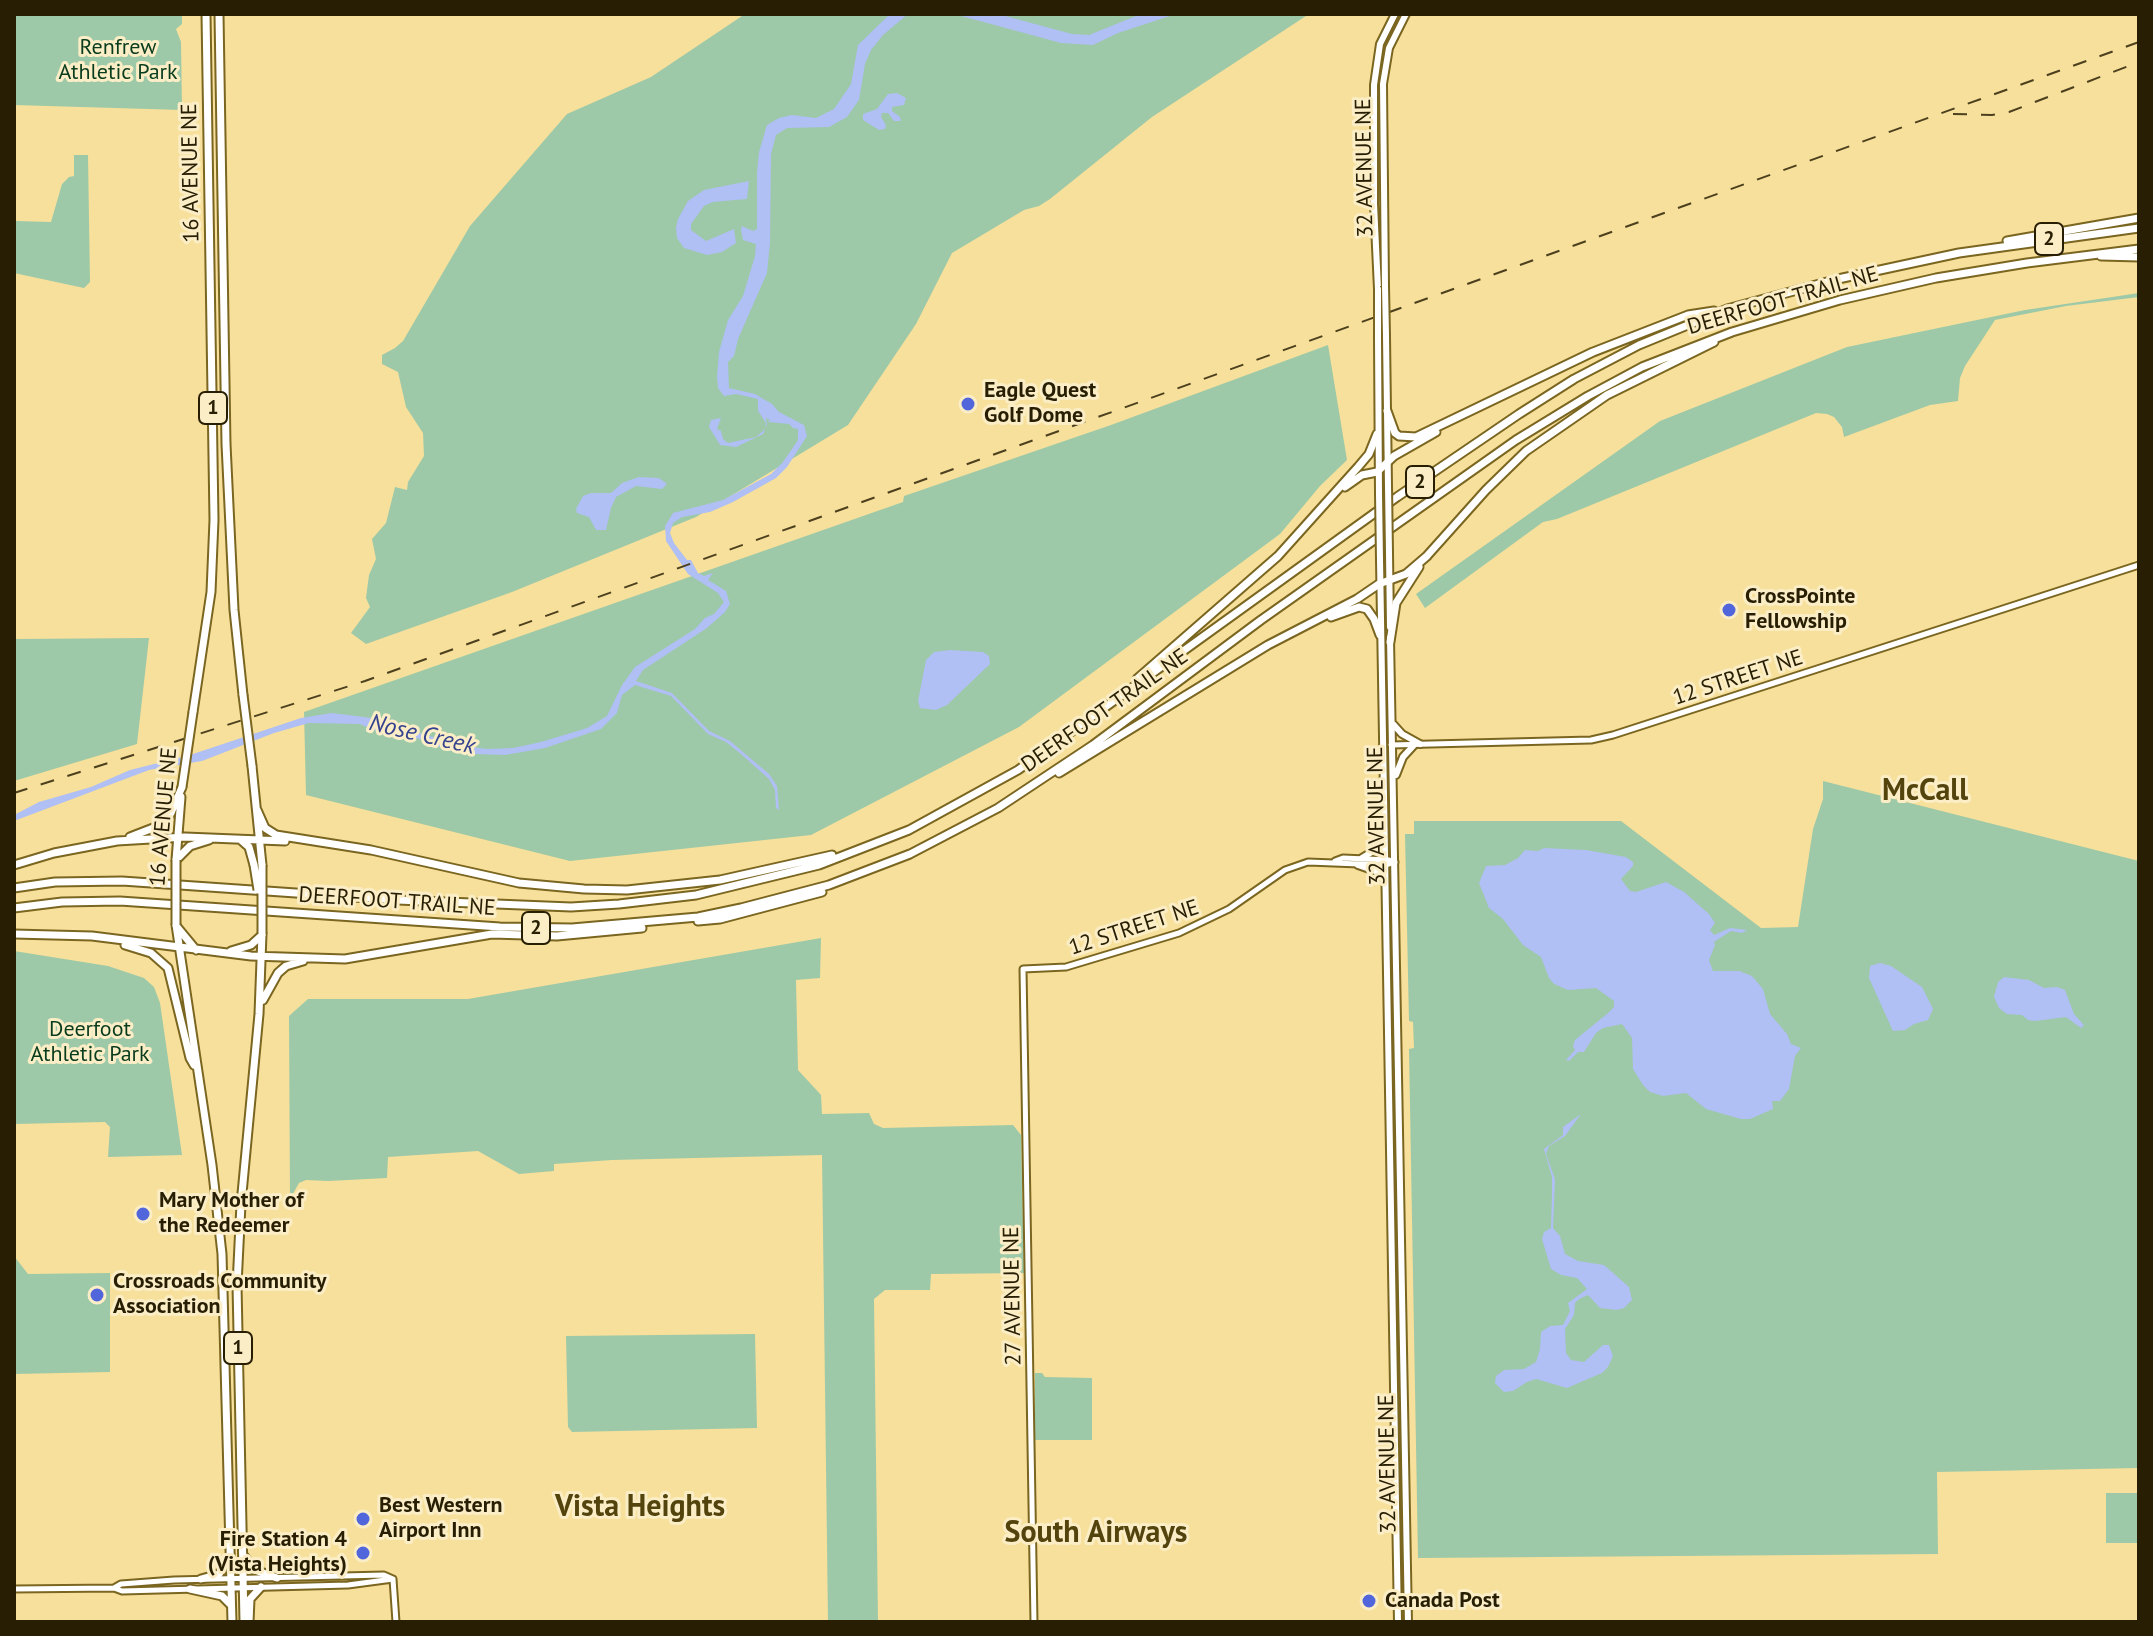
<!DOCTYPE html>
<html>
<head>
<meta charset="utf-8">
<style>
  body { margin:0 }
  #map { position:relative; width:2153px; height:1636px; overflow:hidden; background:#f7e09b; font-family:"PT Sans",sans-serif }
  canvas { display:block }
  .frame { position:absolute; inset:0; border:16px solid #271e03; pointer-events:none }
</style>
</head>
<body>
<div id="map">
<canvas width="2153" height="1636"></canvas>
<div class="frame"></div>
</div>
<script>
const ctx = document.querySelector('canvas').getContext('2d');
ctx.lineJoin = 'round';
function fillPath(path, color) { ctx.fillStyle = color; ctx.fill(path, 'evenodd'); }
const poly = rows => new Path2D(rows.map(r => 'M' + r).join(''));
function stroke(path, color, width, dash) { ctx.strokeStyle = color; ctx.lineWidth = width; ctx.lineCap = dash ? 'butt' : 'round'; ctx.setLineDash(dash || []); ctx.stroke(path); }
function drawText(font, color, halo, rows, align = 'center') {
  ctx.font = font + ' "PT Sans",sans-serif'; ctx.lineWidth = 6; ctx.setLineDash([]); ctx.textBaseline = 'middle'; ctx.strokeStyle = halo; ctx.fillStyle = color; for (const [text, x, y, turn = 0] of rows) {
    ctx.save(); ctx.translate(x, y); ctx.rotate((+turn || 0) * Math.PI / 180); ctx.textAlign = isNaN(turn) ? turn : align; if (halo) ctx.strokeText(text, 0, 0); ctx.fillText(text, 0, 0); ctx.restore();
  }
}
fillPath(poly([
  [14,14,182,14,182,24,176,29,181,42,182,110,14,105],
  [745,14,1309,14,1152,117,1050,199,1039,206,1024,210,952,253,916,324,848,425,696,517,512,592,366,644,351,633,370,607,366,598,369,575,376,559,372,539,386,523,395,487,407,490,408,482,424,456,423,433,406,407,398,372,382,364,382,355,395,348,403,341,470,226,567,114,651,77],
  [74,155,88,155,90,282,84,288,14,273,16,221,51,222,62,184,69,177,74,176],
  [2139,293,2139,297,2066,306,1995,320,1965,366,1960,378,1958,401,1930,405,1844,437,1842,427,1834,417,1827,414,1816,413,1557,519,1543,522,1425,608,1416,594,1660,421,1847,347,2025,310],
  [1328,345,1347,460,1320,486,1280,534,1019,727,811,835,570,861,306,795,304,712,903,502,904,496,1111,425],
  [149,638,137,744,14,781,14,639],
  [1823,781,2139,861,2139,1468,1937,1472,1938,1554,1418,1558,1409,1049,1414,1048,1413,1022,1409,1021,1405,834,1414,834,1414,821,1621,821,1761,928,1798,927,1813,829,1823,799],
  [821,938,820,978,796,980,798,1070,821,1095,822,1114,869,1113,874,1124,883,1128,1013,1125,1021,1135,1024,1273,931,1274,930,1290,885,1290,874,1299,878,1622,828,1622,822,1155,612,1160,554,1164,554,1171,519,1174,478,1151,388,1157,387,1178,328,1181,306,1180,299,1183,290,1199,289,1016,308,999,468,999],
  [14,951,108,966,144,978,154,987,160,1003,182,1155,108,1157,110,1127,105,1122,14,1124],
  [14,1256,28,1274,110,1273,110,1372,14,1374],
  [755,1334,757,1428,572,1432,568,1427,566,1336],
  [1035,1373,1042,1373,1045,1377,1092,1378,1092,1440,1035,1440],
  [2139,1493,2139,1543,2106,1543,2106,1493]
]), '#9dc9a8');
fillPath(poly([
  [890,14,908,14,883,35,871,50,865,64,859,100,847,117,829,127,787,128,776,135,771,154,770,243,767,273,738,339,734,356,728,362,729,388,755,394,772,404,779,412,804,425,807,436,787,467,776,478,733,502,710,512,682,517,673,523,670,533,674,543,687,560,691,560,698,573,704,576,713,573,708,580,726,591,730,604,725,612,707,628,643,670,636,681,672,693,709,731,730,741,769,774,777,786,779,810,776,808,775,790,769,779,741,754,726,742,708,734,671,696,635,685,622,695,617,713,601,729,545,748,505,755,475,754,448,750,443,746,438,747,424,740,381,729,376,731,360,724,309,723,274,733,202,761,149,770,14,821,14,815,39,802,91,787,130,770,190,755,301,718,332,713,380,719,405,729,465,746,487,749,513,748,541,742,587,728,607,716,622,685,635,667,695,629,705,618,714,614,724,602,718,593,688,574,666,541,665,526,673,513,723,500,771,474,783,462,798,440,798,429,793,428,789,424,768,422,770,420,766,418,767,424,763,434,736,447,720,445,709,427,711,420,721,418,717,429,721,431,723,439,728,443,756,437,765,429,766,423,758,411,758,399,736,394,724,396,718,388,717,377,719,352,728,320,743,296,755,256,756,244,743,240,741,230,742,226,753,231,757,229,757,173,759,152,767,125,779,118,792,115,816,118,834,109,851,84,858,45],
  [954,14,998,14,1072,34,1089,35,1136,16,1176,14,1118,33,1093,45,1061,43],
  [897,93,906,98,904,105,892,107,892,111,900,117,901,121,894,121,888,113,882,113,881,117,886,125,885,129,879,130,863,120,863,114,877,109,888,94],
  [749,181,747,199,713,202,704,206,691,224,691,230,706,241,734,229,736,243,722,252,707,255,684,248,677,238,676,228,678,219,688,201,704,190],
  [639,477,659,478,667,484,662,489,636,486,616,497,611,508,606,530,596,530,589,517,577,513,576,509,583,496,591,493,611,493,622,483],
  [950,650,983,652,989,656,990,664,947,705,936,710,920,708,918,701,926,660,934,652],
  [1544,848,1586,850,1626,857,1633,862,1633,866,1621,879,1630,891,1636,892,1666,882,1684,892,1709,914,1715,923,1710,930,1714,935,1730,928,1747,930,1742,933,1731,931,1720,938,1714,942,1715,945,1709,960,1713,971,1739,971,1752,976,1763,989,1770,1014,1787,1034,1791,1044,1801,1048,1795,1056,1789,1089,1780,1101,1772,1101,1773,1109,1750,1119,1741,1119,1706,1109,1686,1093,1663,1096,1650,1092,1643,1085,1633,1069,1632,1038,1622,1024,1603,1028,1596,1033,1584,1052,1578,1052,1569,1061,1566,1060,1575,1050,1573,1046,1575,1040,1608,1013,1614,1007,1614,1001,1596,988,1568,990,1554,984,1549,978,1541,957,1523,945,1503,919,1489,908,1479,883,1486,866,1505,865,1518,858,1525,850,1538,851],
  [1880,963,1891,966,1922,987,1933,1009,1928,1020,1914,1024,1905,1030,1893,1031,1869,978,1870,966],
  [2004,977,2029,980,2044,988,2057,987,2065,990,2074,1014,2084,1025,2081,1028,2066,1017,2035,1021,2028,1020,2022,1015,2007,1014,1999,1008,1994,997,1998,982],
  [1581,1114,1565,1136,1549,1146,1546,1154,1555,1179,1553,1228,1560,1236,1565,1254,1578,1261,1604,1265,1629,1287,1632,1300,1624,1308,1617,1310,1600,1308,1588,1295,1579,1299,1575,1303,1574,1315,1565,1329,1566,1353,1571,1360,1584,1362,1603,1345,1609,1345,1613,1356,1608,1367,1602,1373,1567,1388,1536,1379,1527,1382,1513,1391,1504,1392,1495,1383,1496,1376,1504,1370,1524,1369,1536,1362,1540,1349,1541,1332,1550,1326,1563,1325,1570,1311,1568,1303,1587,1289,1577,1278,1561,1275,1551,1269,1542,1239,1544,1232,1551,1228,1552,1193,1552,1177,1544,1149,1563,1135,1563,1127]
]), '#b0bff4');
const minor = poly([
  [1391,745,1591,740,1613,735,2139,565],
  [1335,861,1343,858,1389,860],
  [393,1579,396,1622],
  [114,1588,121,1584,174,1580,384,1575,393,1579],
  [14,1589,114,1588,122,1591,348,1585,393,1579],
  [1034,1622,1023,969,1066,967,1179,933,1229,909,1285,870,1308,862,1385,865,1395,862]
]);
const major = poly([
  [1385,286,1383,84,1389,48,1406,14],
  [1378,289,1374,204,1374,85,1380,44,1395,14],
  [1386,336,1388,486],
  [1378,339,1379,494],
  [1389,553,1390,627],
  [1380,560,1398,1622],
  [1390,638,1408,1622],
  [1393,724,1402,734,1420,744],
  [1396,775,1403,757,1414,745],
  [1362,858,1375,850,1380,828],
  [1358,865,1378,872,1385,882]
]);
const highway = poly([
  [219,14,226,444,234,610,243,695],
  [2007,241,2139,218],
  [2101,256,2139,257],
  [1387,411,1395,433,1399,436,1416,437,1593,352,1688,315,1714,311],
  [1345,487,1362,475,1377,472,1394,456,1436,432],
  [1426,557,1486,490,1526,451,1607,395,1714,342],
  [1331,617,1359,607,1367,609,1374,619,1380,635],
  [1390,642,1396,603,1419,567],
  [1137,679,1278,556,1358,467,1369,454,1377,434],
  [193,712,211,592,214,520,206,14],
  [252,766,262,865],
  [1059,773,1268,645,1357,599,1379,584,1406,574,1427,556],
  [257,810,265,828,276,835,371,850,519,883,584,889,627,890,720,880,832,855],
  [130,837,161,825,171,813,182,787],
  [241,840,249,847,254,865],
  [177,859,190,846,209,840],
  [176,860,181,797],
  [14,865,54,853,117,841,185,837,285,841],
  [14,888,55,882,122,881,397,900,571,907,619,904,696,895,819,865,909,830,1018,770,1397,497,1519,414,1574,379,1639,345,1727,309,1838,279,1959,253,2139,228],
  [14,908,62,902,120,901,500,927,572,928,698,917,741,908,829,885,910,854,998,808,1093,745,1261,620,1516,440,1588,396,1642,367,1732,332,1840,300,1936,278,2027,263,2139,249],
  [698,921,720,919,822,892],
  [176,925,212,1165,222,1254,232,1622],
  [177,927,196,950],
  [14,934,92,936,251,956,345,959,492,934,557,936,642,928],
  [125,945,151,953,168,968,190,1058,194,1065],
  [231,951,251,945,262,935],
  [263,1000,278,973,286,966,303,961],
  [245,1557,252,1569,277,1578],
  [201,1579,219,1574,230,1557],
  [190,1589,222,1596,231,1605],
  [244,1622,237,1285,241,1204,259,1014,262,934],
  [249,1622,250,1599,261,1587]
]);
stroke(minor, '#7a6620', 9);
stroke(major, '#7a6620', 10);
stroke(highway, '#7a6620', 11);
stroke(minor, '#fff', 5);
stroke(major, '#fff', 6);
stroke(highway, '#fff', 7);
stroke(poly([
  [1953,114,1992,115,2009,112,2139,62],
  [14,793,365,681,2139,42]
]), '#4c401e', 2, [14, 14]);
const majorBridge = poly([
  [1385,286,1386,336],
  [1378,289,1378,339],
  [1388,486,1389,553],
  [1379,494,1380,560]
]);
const highwayBridge = poly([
  [243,695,252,766],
  [182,787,193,712],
  [176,860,176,925],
  [254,865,258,890],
  [262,934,262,865]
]);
stroke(majorBridge, '#7a6620', 10, []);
stroke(highwayBridge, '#7a6620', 11, []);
stroke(majorBridge, '#fff', 6);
stroke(highwayBridge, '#fff', 7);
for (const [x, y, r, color] of [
  [968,404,8,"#5266db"],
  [1729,610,8,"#5266db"],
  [143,1214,8,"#5266db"],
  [97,1295,8,"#5266db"],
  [363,1519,8,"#5266db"],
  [363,1553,8,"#5266db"],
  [1369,1601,8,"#5266db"]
]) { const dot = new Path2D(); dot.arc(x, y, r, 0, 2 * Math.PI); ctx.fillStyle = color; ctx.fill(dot); stroke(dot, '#fbeec6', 3); }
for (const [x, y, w] of [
  [2049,239,28],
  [213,408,28],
  [1420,482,28],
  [536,928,28],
  [238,1348,28]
]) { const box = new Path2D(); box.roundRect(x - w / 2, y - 16, w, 32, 6); ctx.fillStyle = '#fbeec6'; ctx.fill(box); stroke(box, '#271e03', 2); }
drawText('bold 20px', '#271e03', null, [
  ["2",2049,239],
  ["1",213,408],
  ["2",1420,482],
  ["2",536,928],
  ["1",238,1348]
]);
drawText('22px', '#083c1d', '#fbeec6', [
  ["Renfrew",118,48],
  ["Athletic Park",118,73],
  ["Deerfoot",90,1030],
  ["Athletic Park",90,1055]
]);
drawText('22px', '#271e03', '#fbeec6', [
  ["32 AVENUE NE",1365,168,-91],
  ["16 AVENUE NE",191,173,-91],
  ["DEERFOOT TRAIL NE",1783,301,-16],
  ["12 STREET NE",1738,678,-18],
  ["DEERFOOT TRAIL NE",1105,711,-35],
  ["32 AVENUE NE",1377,816,-91],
  ["16 AVENUE NE",164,817,-85],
  ["DEERFOOT TRAIL NE",397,902,4],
  ["12 STREET NE",1134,928,-18],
  ["27 AVENUE NE",1013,1296,-91],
  ["32 AVENUE NE",1388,1464,-91]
]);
drawText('bold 22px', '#271e03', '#fbeec6', [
  ["Eagle Quest",984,391],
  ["Golf Dome",984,416],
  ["CrossPointe",1745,597],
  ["Fellowship",1745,622],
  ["Mary Mother of",159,1201],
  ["the Redeemer",159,1226],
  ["Crossroads Community",113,1282],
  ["Association",113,1307],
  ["Best Western",379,1506],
  ["Airport Inn",379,1531],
  ["Fire Station 4",347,1540,"right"],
  ["(Vista Heights)",347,1565,"right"],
  ["Canada Post",1385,1601]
], 'left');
drawText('italic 24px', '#35438f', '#fbeec6', [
  ["Nose Creek",422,735,13]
]);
drawText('bold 30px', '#53430d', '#fbeec6', [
  ["McCall",1925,791],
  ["Vista Heights",640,1507],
  ["South Airways",1096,1533]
]);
</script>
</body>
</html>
